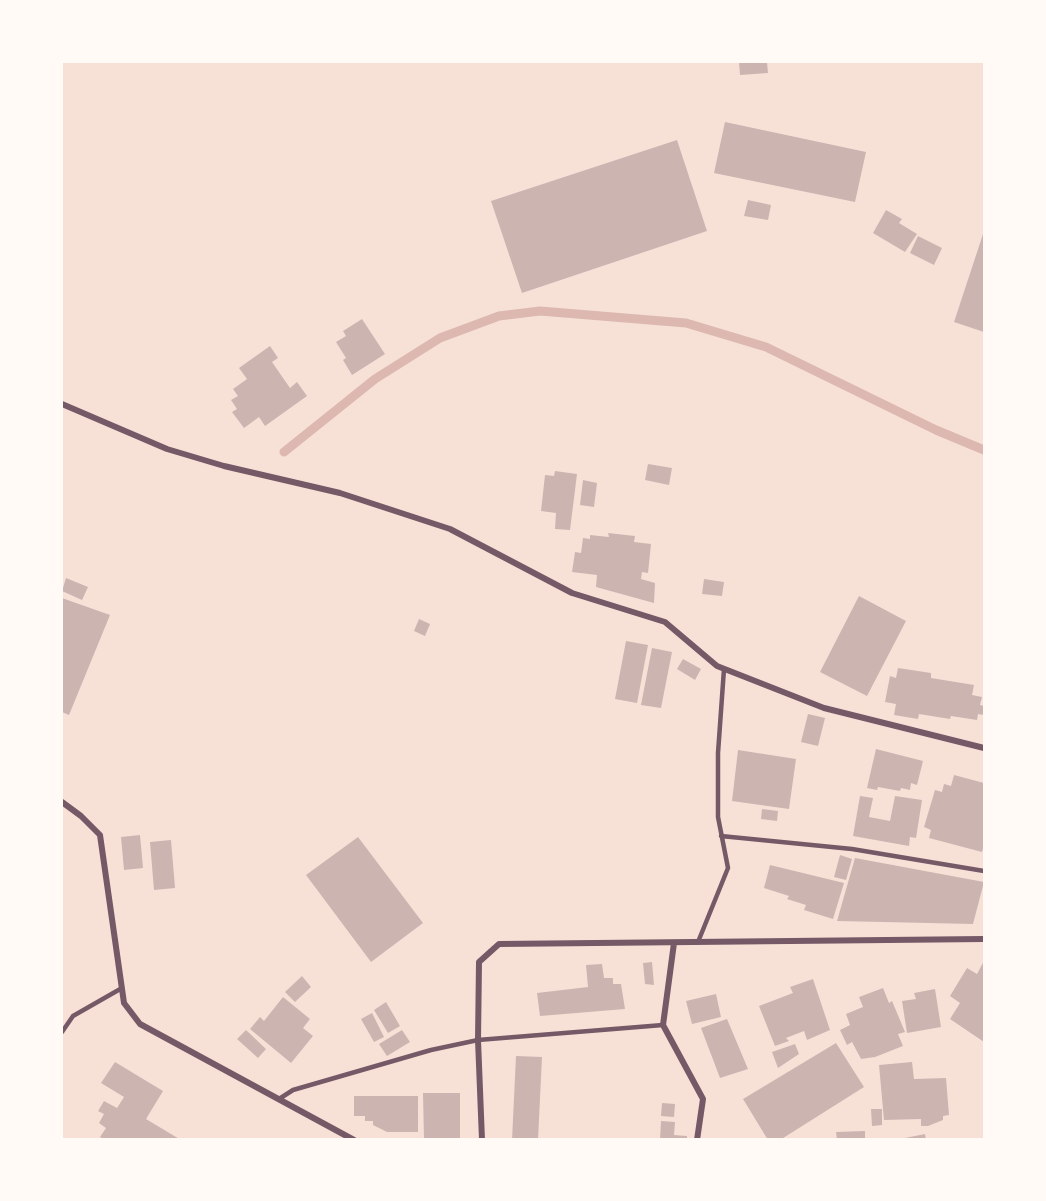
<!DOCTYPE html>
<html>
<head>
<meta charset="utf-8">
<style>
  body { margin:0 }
  #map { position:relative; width:1046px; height:1201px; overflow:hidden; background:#f7e1d7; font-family:"Playfair Display",serif }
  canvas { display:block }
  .frame { position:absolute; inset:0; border:63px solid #fffaf5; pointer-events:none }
</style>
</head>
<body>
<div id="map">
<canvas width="1046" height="1201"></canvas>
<div class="frame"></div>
</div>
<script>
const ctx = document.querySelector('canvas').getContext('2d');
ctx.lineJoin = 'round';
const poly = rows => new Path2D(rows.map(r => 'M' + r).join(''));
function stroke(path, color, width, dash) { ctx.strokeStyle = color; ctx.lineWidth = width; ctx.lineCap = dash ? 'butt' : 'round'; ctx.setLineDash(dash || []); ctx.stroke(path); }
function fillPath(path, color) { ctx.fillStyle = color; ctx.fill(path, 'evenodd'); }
stroke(poly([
  [284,452,375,379,440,338,499,316,540,311,686,323,766,347,936,430,984,450]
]), '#dcb8b0', 9);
fillPath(poly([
  [739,62,767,62,768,73,740,75],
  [725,122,866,152,855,202,714,173],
  [677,140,707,231,522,293,491,201],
  [748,200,771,205,768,220,744,216],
  [886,210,902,219,899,223,917,234,905,252,873,233],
  [984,231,984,332,954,322],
  [918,236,942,248,934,265,910,253],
  [362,319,385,354,352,375,343,360,346,358,336,342,346,336,343,331],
  [270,346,278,358,272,362,290,388,297,382,307,396,265,426,259,417,244,428,232,412,237,409,231,400,238,396,233,389,247,379,239,368],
  [648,464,672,468,669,485,645,480],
  [555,471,577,474,570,530,555,529,556,513,541,511,545,475,554,476],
  [583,480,597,483,594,507,580,505],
  [608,533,635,536,634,542,651,544,648,573,642,572,641,579,655,583,654,603,596,587,597,575,572,572,575,552,581,553,583,538,590,539,590,535,609,537],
  [66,578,88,587,82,600,62,591],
  [704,579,724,582,722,596,702,594],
  [859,596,906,621,867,696,820,672],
  [62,598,110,615,69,715,62,712],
  [419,619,430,624,425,636,414,631],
  [626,641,648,645,637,703,615,699],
  [652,648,672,652,661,708,641,705],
  [683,659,701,669,695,680,677,669],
  [898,668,931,673,931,678,974,685,972,695,982,697,980,705,984,706,984,715,978,714,977,720,951,716,950,719,919,714,918,719,894,715,896,704,885,702,890,676,896,678],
  [808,714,825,718,818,746,801,742],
  [876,749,923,761,917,785,911,783,910,790,901,788,900,791,878,787,877,790,867,788],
  [738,750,796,759,789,809,732,801],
  [954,775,984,783,984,845,982,852,929,838,931,830,924,827,935,790,942,792,944,784,951,786],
  [860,796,873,798,869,817,890,821,895,796,922,800,916,838,910,837,909,846,853,836],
  [762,809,778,811,777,821,761,819],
  [140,835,143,868,124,870,121,837],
  [358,837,423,923,371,962,306,875],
  [171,840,175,888,154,890,150,842],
  [840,855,852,859,846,880,834,877],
  [855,858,984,882,973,924,837,921],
  [770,865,844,883,833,919,804,910,806,905,787,899,789,896,764,888],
  [984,961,984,1042,950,1019,960,1003,950,996,967,968,977,974],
  [652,962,654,985,645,984,643,963],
  [602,964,604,978,613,978,613,984,621,984,625,1009,540,1016,537,993,588,987,586,965],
  [302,976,311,987,295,1002,285,992],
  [813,979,830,1030,807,1040,804,1031,786,1038,789,1041,775,1046,759,1006,793,993,790,987],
  [883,988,889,1003,892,1001,905,1032,898,1034,903,1046,875,1057,861,1059,852,1042,847,1045,840,1030,850,1025,846,1014,863,1007,859,997],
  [935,989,941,1027,907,1033,902,1001,916,999,914,993],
  [716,994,721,1017,692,1024,686,1001],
  [283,997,310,1019,303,1028,313,1036,291,1063,250,1029,260,1017,264,1021],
  [386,1002,400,1026,388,1033,374,1010],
  [372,1013,384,1037,374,1042,361,1019],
  [727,1019,748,1069,720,1078,701,1028],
  [246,1030,266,1049,258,1058,237,1039],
  [402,1030,410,1042,387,1056,379,1044],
  [836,1043,864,1087,780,1140,768,1140,743,1099],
  [795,1044,799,1054,778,1068,772,1052],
  [516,1056,542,1057,538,1140,512,1140],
  [115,1062,163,1091,146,1119,181,1140,105,1140,100,1137,106,1128,99,1123,104,1114,98,1111,104,1101,117,1108,124,1097,101,1083],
  [912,1062,914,1079,946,1078,949,1115,943,1116,943,1120,928,1126,921,1126,921,1119,884,1120,879,1065],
  [423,1093,460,1093,460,1140,424,1140],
  [354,1096,418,1096,418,1132,387,1132,373,1125,373,1121,365,1121,365,1116,354,1116],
  [662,1103,675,1104,674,1117,661,1116],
  [871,1109,882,1109,882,1125,872,1126],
  [661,1121,675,1122,674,1135,687,1136,687,1140,660,1140],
  [865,1131,865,1140,837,1140,836,1132],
  [925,1134,926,1140,905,1140,905,1138]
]), '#ccb4b1');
stroke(poly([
  [721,836,852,849,984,871],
  [698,942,728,868,718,817,718,753,724,669],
  [62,1032,73,1016,122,988],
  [279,1099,293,1090,431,1050,478,1040,663,1025]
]), '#755966', 4.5);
stroke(poly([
  [62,404,167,449,224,466,340,493,450,529,572,593,665,622,717,666,824,708,984,748],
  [62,802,81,816,100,835,124,1003,140,1024,354,1140],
  [674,943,663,1025,703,1099,697,1140],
  [482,1140,478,1040,479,962,499,944,984,939]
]), '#755966', 6);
</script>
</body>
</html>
